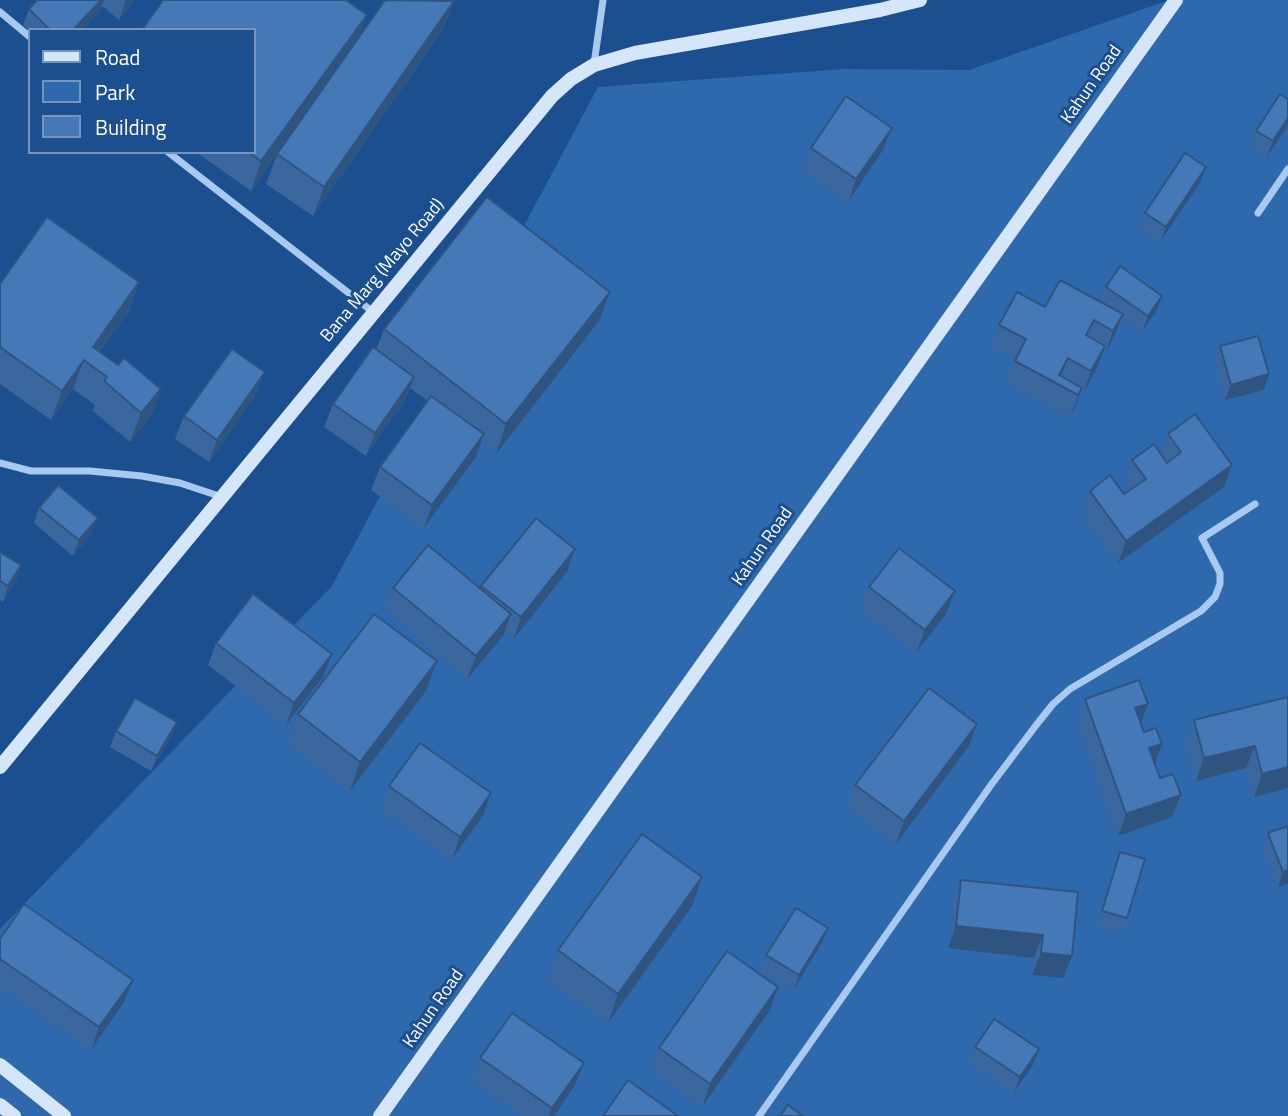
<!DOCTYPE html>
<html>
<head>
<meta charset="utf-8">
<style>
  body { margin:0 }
  #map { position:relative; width:1288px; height:1116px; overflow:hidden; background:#1b4f8f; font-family:"Titillium Web",sans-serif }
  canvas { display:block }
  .legend { position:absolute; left:28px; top:28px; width:228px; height:126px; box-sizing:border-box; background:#1b4f8f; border:2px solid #7695bc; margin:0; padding:9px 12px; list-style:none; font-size:21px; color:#fff }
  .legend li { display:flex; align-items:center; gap:14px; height:35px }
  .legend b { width:35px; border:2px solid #7695bc }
</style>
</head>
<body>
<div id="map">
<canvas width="1288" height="1116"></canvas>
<ul class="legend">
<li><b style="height:9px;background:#d6e6fa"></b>Road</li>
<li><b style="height:19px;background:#2e69ad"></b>Park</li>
<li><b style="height:19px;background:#4478b7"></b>Building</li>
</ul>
</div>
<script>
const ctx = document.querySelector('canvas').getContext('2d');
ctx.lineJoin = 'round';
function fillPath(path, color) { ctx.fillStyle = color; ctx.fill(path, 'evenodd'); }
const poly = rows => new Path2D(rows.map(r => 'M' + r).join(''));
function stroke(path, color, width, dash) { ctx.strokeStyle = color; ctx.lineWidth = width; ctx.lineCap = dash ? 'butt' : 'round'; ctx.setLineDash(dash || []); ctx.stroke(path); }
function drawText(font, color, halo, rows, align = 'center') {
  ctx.font = font + ' "Titillium Web",sans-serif'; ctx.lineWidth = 6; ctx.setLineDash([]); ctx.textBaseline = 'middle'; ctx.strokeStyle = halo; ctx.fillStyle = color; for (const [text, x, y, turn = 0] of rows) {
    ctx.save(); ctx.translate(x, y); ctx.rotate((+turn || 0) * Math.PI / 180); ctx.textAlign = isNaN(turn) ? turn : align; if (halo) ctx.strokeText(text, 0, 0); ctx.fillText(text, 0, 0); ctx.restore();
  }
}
fillPath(poly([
  [1169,0,1288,0,1288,1116,0,1116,0,929,332,586,598,87,844,69,969,70]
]), '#2e69ad');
stroke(poly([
  [0,12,30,37],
  [594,64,603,0],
  [168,152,373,312],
  [1258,213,1288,169],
  [0,463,31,471,90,471,142,476,180,483,222,497],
  [759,1116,991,785,1037,724,1053,704,1070,689,1201,611,1215,597,1220,584,1220,573,1202,538,1255,504]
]), '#a9c9ee', 7);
stroke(poly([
  [0,767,552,96,571,79,594,65,635,53,880,10,920,0],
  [0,1065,64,1116],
  [0,1105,14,1116],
  [380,1116,1176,0]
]), '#d6e6fa', 14);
fillPath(poly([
  [37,0,135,0,119,20,102,6,100,11,82,30,30,30,30,31,23,25,29,9],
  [454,1,443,30,313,216,266,184,277,154,251,191,196,152,254,152,359,38],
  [1288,125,1267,157,1251,146,1256,131],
  [811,148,883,150,848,202,802,171],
  [1206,167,1200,183,1160,242,1139,229,1145,213],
  [139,282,129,311,100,352,118,365,161,389,150,418,130,442,93,411,95,405,73,389,51,420,0,384,0,284],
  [1106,287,1162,296,1156,312,1142,331,1122,317,1114,337,1105,354,1103,352,1097,368,1083,394,1080,392,1074,410,1070,418,1006,383,1015,360,991,347,999,325,1045,307,1100,302],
  [599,321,496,454,481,442,476,457,424,528,371,490,380,467,428,401,410,388,406,399,366,456,324,427,333,404,376,350,384,329],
  [1220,346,1264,390,1225,400,1215,362],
  [256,395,209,462,175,439,184,416],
  [1168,434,1224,487,1118,563,1082,513,1090,491,1124,494,1130,490,1124,483,1132,460,1161,454],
  [39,508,92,533,73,556,34,523],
  [0,552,21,565,16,581,3,602,0,600],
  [567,572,513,640,504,633,503,636,467,679,385,610,393,588,480,588,481,586],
  [869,587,946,614,916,653,860,610],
  [216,643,332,654,323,677,286,725,208,665],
  [426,691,350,791,287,744,298,714],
  [1288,697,1288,788,1254,797,1246,768,1196,781,1186,743,1194,720],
  [1085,699,1141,724,1144,732,1162,744,1155,764,1160,778,1181,795,1172,817,1118,836,1077,722],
  [177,722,171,738,151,771,110,747,116,731],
  [969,746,896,844,847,808,855,785],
  [389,786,491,793,483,816,452,859,381,809],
  [1288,826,1288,884,1278,887,1263,849,1268,833],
  [1120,852,1127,918,1122,934,1096,926],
  [702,877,692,906,608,1023,547,980,558,950],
  [961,880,1072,956,1063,978,1032,975,1034,958,948,948,953,903],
  [828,928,822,943,793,991,761,971,766,955],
  [0,939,124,1002,91,1050,0,987],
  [770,1010,702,1107,651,1071,659,1048],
  [975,1047,1033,1065,1014,1093,969,1062],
  [480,1058,584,1063,575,1085,554,1116,523,1116,472,1081]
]), '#3a679d');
fillPath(poly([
  [101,0,104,0,100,11,82,30,73,30],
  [126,0,135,0,119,20],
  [454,1,443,30,313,216,324,187],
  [367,15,356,44,251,191,261,161],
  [1288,118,1288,125,1267,157,1273,141],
  [892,128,883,150,848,202,856,179],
  [1206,167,1200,183,1160,242,1166,227],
  [139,282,129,311,91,365,93,347],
  [610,292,599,321,496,454,506,424],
  [1162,296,1156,312,1142,331,1148,316],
  [1123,314,1114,337,1105,354,1113,331],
  [1105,346,1097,368,1083,394,1091,371],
  [1068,358,1059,381,1059,375],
  [84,360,73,389,51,420,62,391],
  [265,372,256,395,209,462,217,440],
  [1269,374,1264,390,1225,400,1231,385],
  [414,377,406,399,366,456,375,433],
  [1082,388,1074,410,1070,418,1078,395],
  [161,389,150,418,130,442,141,413],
  [484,434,476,457,424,528,432,505],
  [1232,465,1224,487,1118,563,1126,541],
  [98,518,92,533,73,556,79,540],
  [575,549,567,572,513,640,521,617],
  [21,565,16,581,3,602,8,586],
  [955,591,946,614,916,653,925,630],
  [511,614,503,636,467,679,476,656],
  [332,654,323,677,286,725,294,703],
  [437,661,426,691,350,791,360,762],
  [1148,704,1140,726,1135,708],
  [177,722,171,738,151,771,157,756],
  [977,724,969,746,896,844,904,821],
  [1162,744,1154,767,1149,748],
  [1255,746,1246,768,1196,781,1204,758],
  [1288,767,1288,788,1254,797,1262,774],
  [491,793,483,816,452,859,460,837],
  [1181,795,1172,817,1118,836,1126,814],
  [1288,870,1288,884,1278,887,1283,872],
  [702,877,692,906,608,1023,618,994],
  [956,926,1043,935,1034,958,948,948],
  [828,928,822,943,793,991,799,975],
  [1041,953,1072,956,1063,978,1032,975],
  [133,980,124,1002,91,1050,99,1027],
  [778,987,770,1010,702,1107,710,1084],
  [1039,1049,1033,1065,1014,1093,1020,1077],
  [584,1063,575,1085,554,1116,549,1116,552,1108]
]), '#305480');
const building = poly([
  [37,0,101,0,73,30,50,30,29,9,37,0],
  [163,0,346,0,367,15,261,161,248,152,254,152,254,30,142,30,163,0],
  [385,0,454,1,324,187,277,154,385,0],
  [1280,94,1288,99,1288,118,1273,141,1256,131,1280,94],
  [846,96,892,128,856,179,811,148,846,96],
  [1185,153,1206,167,1166,227,1145,213,1185,153],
  [487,197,610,292,506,424,384,329,487,197],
  [47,217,139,282,93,347,118,365,124,358,161,389,141,413,104,381,107,377,84,360,62,391,0,347,0,284,47,217],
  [1120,266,1162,296,1148,316,1106,287,1120,266],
  [1060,280,1123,314,1113,331,1094,320,1086,335,1105,346,1091,371,1068,358,1059,375,1082,388,1078,395,1015,361,1026,339,999,325,1017,292,1045,307,1060,280],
  [1258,336,1269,374,1231,385,1220,346,1258,336],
  [373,347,414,377,375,433,333,404,373,347],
  [232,349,265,372,217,440,184,416,232,349],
  [431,396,484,434,432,505,380,467,431,396],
  [1195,414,1232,465,1126,541,1090,491,1110,475,1124,494,1146,479,1132,460,1154,444,1167,463,1181,452,1168,434,1195,414],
  [58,485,98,518,79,540,39,508,58,485],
  [536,518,575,549,521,617,481,586,536,518],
  [428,545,511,614,476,656,393,588,428,545],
  [899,548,955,591,925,630,869,587,899,548],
  [0,552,21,565,8,586,0,581,0,552],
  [253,594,332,654,294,703,216,643,253,594],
  [374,614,437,661,360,762,298,714,374,614],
  [1139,680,1148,704,1135,708,1144,732,1156,728,1162,744,1149,748,1160,778,1173,774,1181,795,1126,814,1085,699,1139,680],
  [929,688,977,724,904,821,855,785,929,688],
  [1288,697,1288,767,1262,774,1255,746,1204,758,1194,720,1288,697],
  [135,698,177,722,157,756,116,731,135,698],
  [420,743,491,793,460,837,389,786,420,743],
  [1288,826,1288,870,1283,872,1268,833,1288,826],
  [642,834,702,877,618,994,558,950,642,834],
  [1120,852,1145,859,1127,918,1102,911,1120,852],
  [961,880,1078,892,1072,956,1041,953,1043,935,956,926,961,880],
  [24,904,133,980,99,1027,0,959,0,939,24,904],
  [796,908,828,928,799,975,766,955,796,908],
  [727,951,778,987,710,1084,659,1048,727,951],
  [512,1013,584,1063,552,1108,480,1058,512,1013],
  [994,1019,1039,1049,1020,1077,975,1047,994,1019],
  [628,1080,678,1116,603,1116,628,1080],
  [788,1105,803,1116,780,1116,788,1105]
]);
fillPath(building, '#4478b7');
stroke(building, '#305480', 2);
drawText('18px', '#fff', '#1b4f8f', [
  ["Kahun Road",1092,85,-55],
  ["Bana Marg (Mayo Road)",383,271,-50],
  ["Kahun Road",763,547,-55],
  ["Kahun Road",434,1009,-55]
]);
</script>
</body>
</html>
